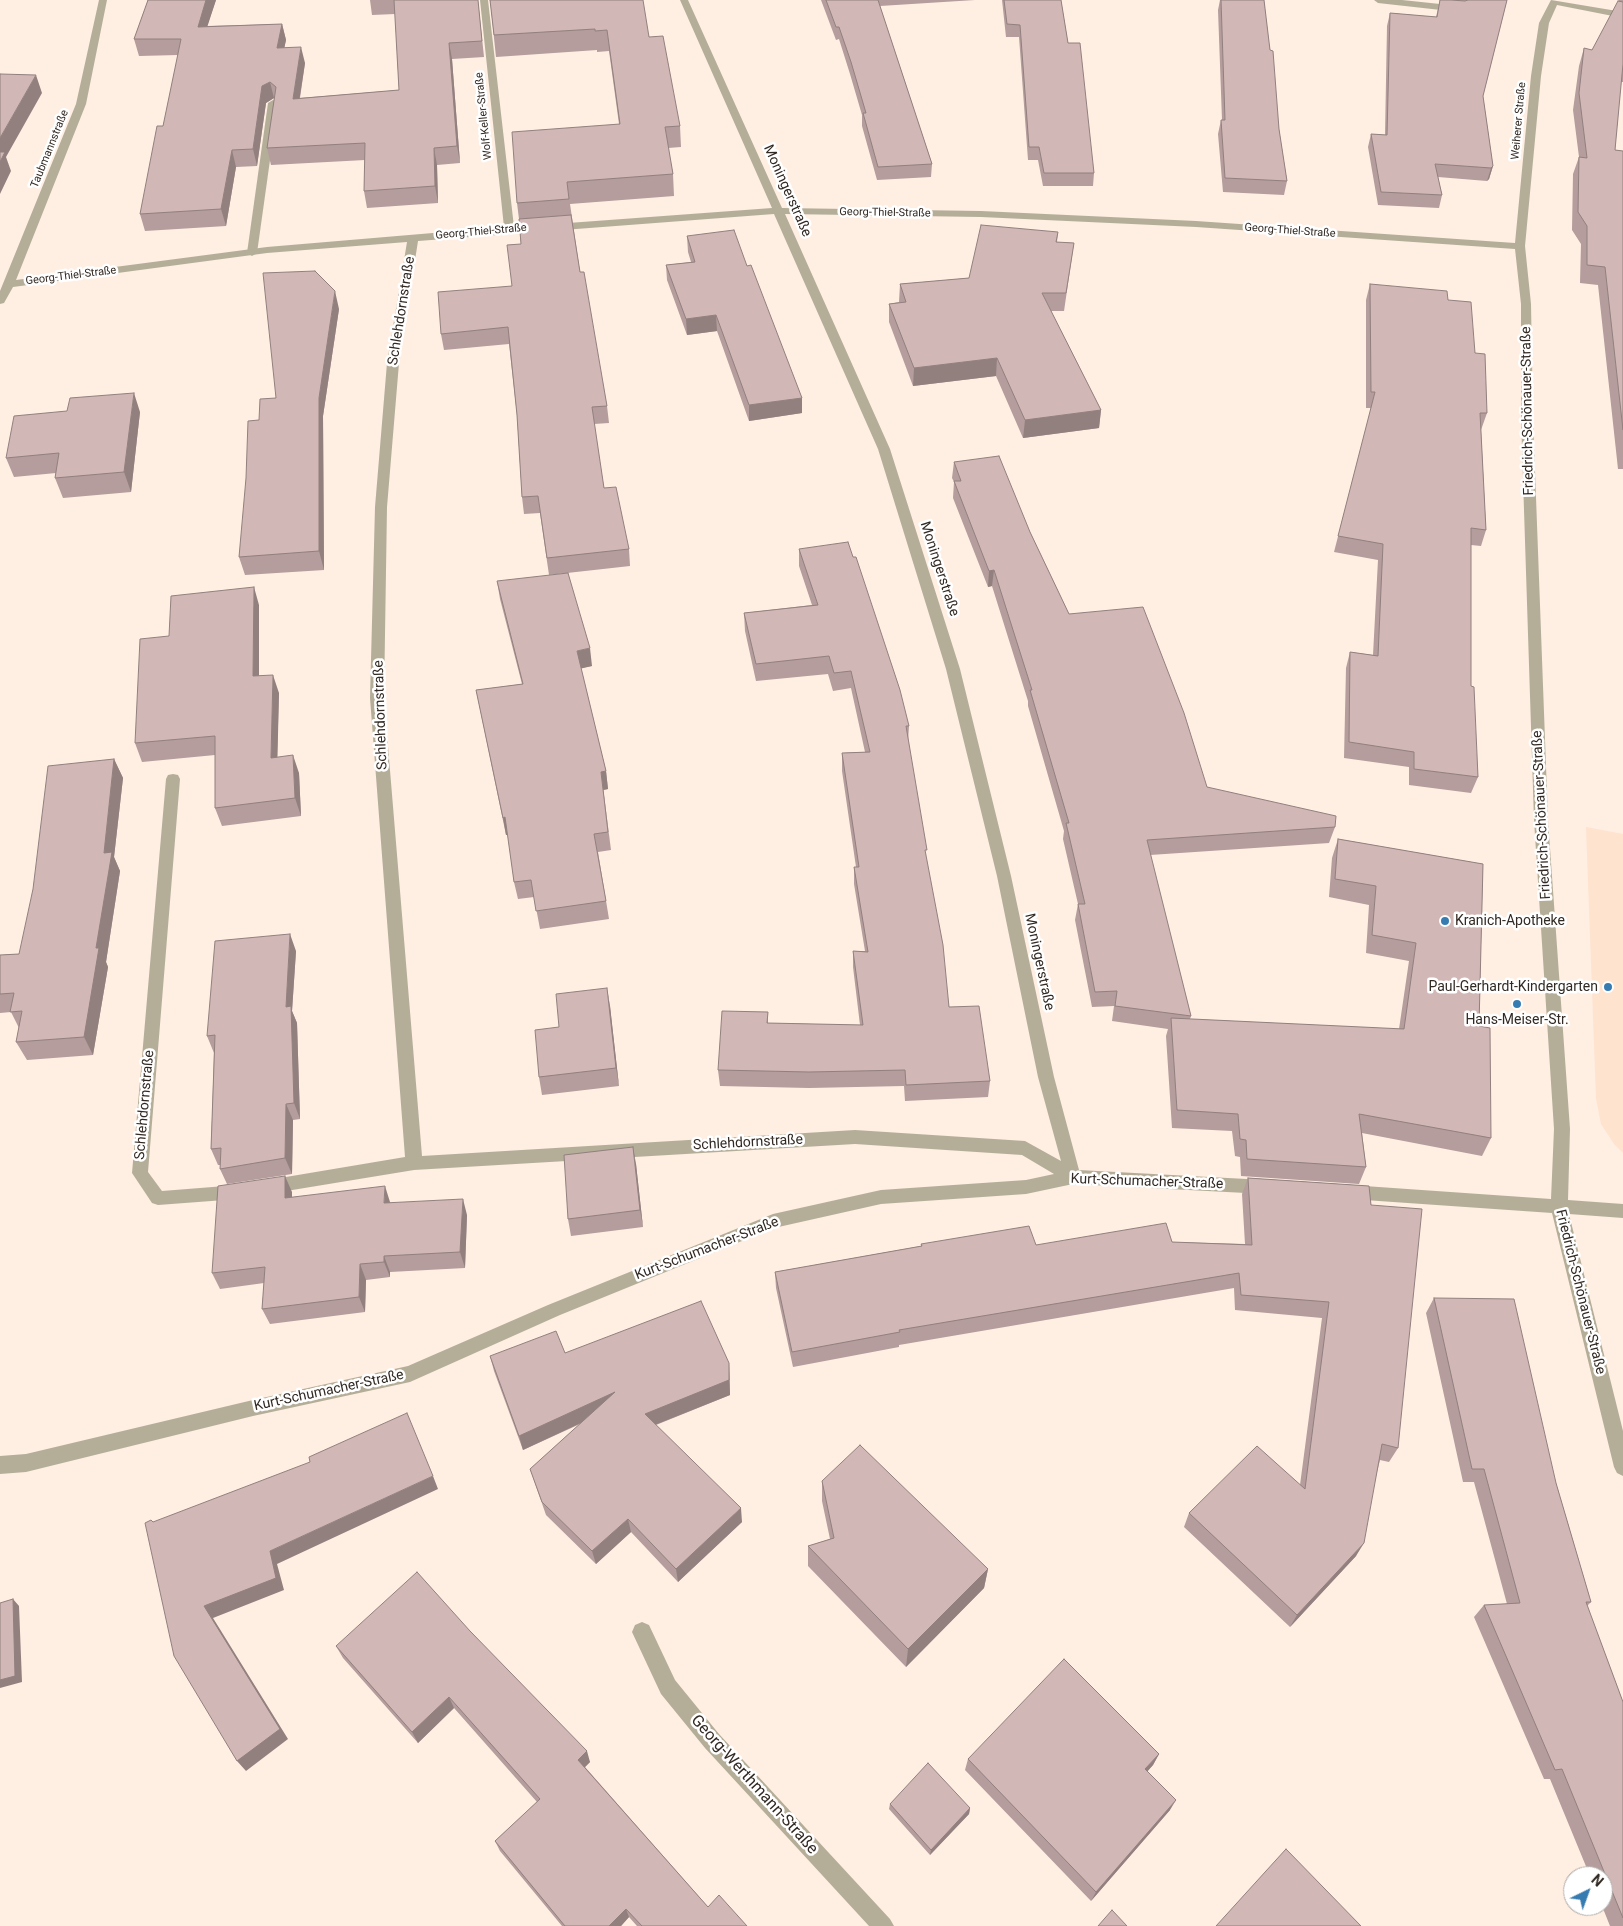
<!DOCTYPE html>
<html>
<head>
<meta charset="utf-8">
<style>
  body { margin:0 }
  #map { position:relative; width:1623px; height:1926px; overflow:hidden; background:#ffeee2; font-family:Roboto,sans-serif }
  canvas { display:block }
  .north { position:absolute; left:1563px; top:1866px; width:50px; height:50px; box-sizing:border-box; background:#fff; border:1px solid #ada9a7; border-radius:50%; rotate:42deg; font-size:14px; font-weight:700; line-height:20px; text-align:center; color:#312923 }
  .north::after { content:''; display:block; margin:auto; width:18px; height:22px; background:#377cb1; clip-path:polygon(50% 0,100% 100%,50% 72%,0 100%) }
</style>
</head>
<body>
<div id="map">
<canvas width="1623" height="1926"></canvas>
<div class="north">N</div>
</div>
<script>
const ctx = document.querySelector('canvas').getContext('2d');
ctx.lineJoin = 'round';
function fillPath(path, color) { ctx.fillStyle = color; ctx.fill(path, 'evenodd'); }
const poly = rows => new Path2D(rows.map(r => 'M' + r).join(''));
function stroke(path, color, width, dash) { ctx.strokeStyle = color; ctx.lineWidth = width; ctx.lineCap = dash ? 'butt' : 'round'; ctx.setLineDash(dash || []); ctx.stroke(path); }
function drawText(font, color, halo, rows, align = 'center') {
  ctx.font = font + ' Roboto,sans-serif'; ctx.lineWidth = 5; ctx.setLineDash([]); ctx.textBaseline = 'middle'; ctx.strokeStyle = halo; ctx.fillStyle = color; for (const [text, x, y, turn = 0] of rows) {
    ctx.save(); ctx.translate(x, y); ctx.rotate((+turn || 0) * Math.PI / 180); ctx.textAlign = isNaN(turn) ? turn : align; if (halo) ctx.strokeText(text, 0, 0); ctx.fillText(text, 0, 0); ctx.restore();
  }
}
fillPath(poly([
  [1586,827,1623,834,1623,1153,1614,1144,1601,1124,1596,1098]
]), '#fee3cf');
fillPath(poly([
  [273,100,278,103,257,253,252,256,247,253,268,103,273,100]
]), '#b4ae99');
fillPath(poly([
  [99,0,107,0,86,104,16,280,267,247,504,227,480,0,488,0,514,227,772,208,680,0,688,0,782,208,981,211,1196,221,1515,243,1531,76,1539,23,1551,0,1623,12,1623,18,1557,5,1549,23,1541,76,1525,246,1531,304,1533,417,1548,820,1570,1129,1568,1200,1623,1204,1623,1218,1569,1214,1623,1431,1623,1476,1617,1473,1614,1467,1552,1213,1350,1199,1344,1197,1342,1192,1344,1187,1350,1185,1551,1199,1554,1129,1534,820,1521,417,1521,304,1515,249,1196,227,981,217,785,214,890,449,960,669,1011,876,1054,1077,1079,1170,1265,1180,1271,1182,1273,1187,1271,1192,1265,1194,1073,1184,1026,1194,881,1204,774,1228,560,1315,410,1382,253,1416,26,1472,0,1474,0,1456,26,1454,253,1400,408,1366,548,1305,773,1214,881,1190,1026,1180,1054,1174,1022,1155,855,1144,414,1170,268,1194,262,1192,260,1187,262,1182,268,1180,405,1157,370,698,375,507,387,363,407,242,267,253,13,287,4,303,0,304,0,291,76,104,99,0],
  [774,214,878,449,946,669,997,876,1038,1077,1061,1161,1025,1141,855,1130,422,1156,384,698,387,507,399,363,418,241,774,214],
  [1374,0,1402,0,1459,6,1464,9,1459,12,1378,3,1374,0],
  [173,774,178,775,180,779,148,1172,162,1191,238,1185,244,1187,246,1192,244,1197,238,1199,158,1205,152,1203,132,1173,166,779,168,775,173,774],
  [642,1622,649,1625,675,1680,719,1734,890,1919,894,1926,869,1926,705,1748,661,1694,632,1632,635,1625,642,1622]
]), '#b4ae99');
fillPath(poly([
  [148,0,216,0,207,26,282,24,286,40,284,48,305,63,300,98,399,90,395,14,372,15,370,0,478,0,484,57,452,59,460,163,437,165,438,203,367,208,364,191,365,160,271,165,267,148,274,98,266,103,257,166,236,167,226,226,145,231,140,214,163,126,178,55,139,56,134,39],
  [490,0,649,37,680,126,681,147,668,148,673,174,674,196,570,204,580,272,607,406,609,423,594,424,604,488,629,549,630,566,549,575,540,513,524,514,522,497,517,415,509,344,444,350,441,334,512,286,521,244,519,219,517,203,619,124,609,51,597,52,597,50,496,57],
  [821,0,975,0,880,6,932,164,931,177,877,180,862,126,862,115,850,74,839,39,836,40],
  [1002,0,1061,0,1068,43,1094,173,1093,186,1043,186,1038,160,1028,160,1019,37,1006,37],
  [1220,0,1264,0,1279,129,1287,181,1284,195,1223,192,1218,134,1221,120,1222,120,1218,10],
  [1440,0,1507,0,1483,96,1493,166,1489,179,1487,181,1438,177,1442,195,1439,208,1378,205,1368,147,1371,134,1385,135,1387,26,1390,13,1436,17],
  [1619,0,1623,0,1623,82,1621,82,1615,150,1623,151,1623,469,1618,469,1598,285,1580,283,1581,244,1572,230,1573,174,1579,157,1573,110,1579,66,1584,48,1592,50],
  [1058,232,1057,242,1074,243,1064,311,1051,311,1101,410,1099,428,1023,438,996,376,913,386,889,322,889,304,899,302,900,284,969,278],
  [687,236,747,266,802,398,802,413,749,421,717,331,687,335,667,280,666,265,691,262,688,252],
  [1370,284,1448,300,1475,353,1487,413,1481,430,1481,429,1486,530,1481,546,1471,545,1471,686,1478,777,1471,793,1409,785,1409,767,1344,758,1346,668,1350,652,1373,655,1378,560,1334,552,1371,408,1366,408,1366,300],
  [339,309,323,416,324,570,245,575,239,557,259,420,276,398],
  [140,412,131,492,63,498,55,478,56,473,14,477,6,458],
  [954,462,1030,532,1069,614,1207,787,1335,827,1329,843,1150,855,1191,1016,1190,1019,1399,1029,1409,961,1366,953,1369,905,1329,897,1332,858,1338,839,1483,864,1479,1026,1491,1138,1482,1156,1362,1133,1366,1167,1359,1184,1241,1176,1240,1157,1235,1156,1232,1131,1172,1128,1166,1036,1168,1029,1112,1021,1114,1006,1092,1007,1075,920,1078,904,1063,839,1064,831,1028,706,1028,701,992,586,988,587,953,498,954,482,952,478],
  [799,549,909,726,908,741,949,1007,990,1081,988,1097,905,1101,904,1086,809,1088,720,1086,718,1070,768,1012,768,1023,860,1025,853,967,853,951,865,951,854,884,854,867,856,867,842,771,842,753,865,752,851,688,833,691,828,674,756,681,745,631,744,613,812,605,799,566],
  [497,581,592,666,581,668,606,771,608,789,603,790,611,850,598,852,609,919,540,929,534,897,518,899,514,882,508,835,506,835,476,690,522,684,500,599],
  [259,605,259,676,279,693,277,757,299,773,301,816,222,826,215,808,215,755,142,762,135,743,169,636],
  [114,759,123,778,114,857,120,871,106,962,108,967,93,1055,27,1060,16,1042,19,1028,11,1012,0,1013,0,955,19,954],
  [296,951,292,1011,297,1023,300,1119,293,1120,292,1174,227,1184,220,1169,220,1165,218,1165,211,1149,214,1053,207,1036],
  [610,1006,619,1086,542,1095,539,1077,559,1027],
  [636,1164,643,1227,571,1236,568,1219],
  [1248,1178,1369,1186,1398,1448,1389,1462,1380,1460,1356,1556,1290,1627,1184,1527,1189,1513,1300,1485,1322,1318,1235,1310,1234,1288,899,1345,899,1347,793,1367,776,1288,775,1272,921,1246,921,1244,1036,1245,1172,1242,1245,1244,1242,1194],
  [292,1192,292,1197,390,1203,467,1215,465,1268,390,1272,390,1277,366,1280,365,1312,270,1324,262,1309,264,1283,220,1289,212,1273],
  [1434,1298,1556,1483,1591,1602,1587,1606,1623,1702,1623,1926,1610,1926,1602,1906,1603,1906,1603,1876,1590,1876,1550,1779,1544,1779,1474,1617,1484,1605,1507,1604,1474,1482,1463,1482,1426,1313],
  [565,1353,729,1363,730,1395,656,1425,742,1522,678,1582,631,1532,596,1564,546,1515,530,1469,580,1424,523,1450,494,1371,490,1356],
  [822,1481,988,1569,984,1588,906,1667,808,1566,808,1546,830,1539,822,1501],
  [470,1631,590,1762,585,1767,708,1907,747,1926,637,1926,629,1917,621,1926,562,1926,500,1851,495,1841,537,1802,454,1708,418,1743,343,1658,336,1646],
  [1159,1754,1153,1765,1147,1771,1170,1810,1091,1901,965,1770,968,1759],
  [890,1804,970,1808,969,1814,930,1855,889,1809]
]), '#b49d9c');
fillPath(poly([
  [206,0,216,0,202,43,198,27],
  [282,24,286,40,281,64,277,48],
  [449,43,452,59,460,163,457,146],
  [301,47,305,63,297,115,293,99],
  [36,75,42,93,6,157,11,171,0,194,0,138],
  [270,82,274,98,266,103,257,166,253,149,262,86],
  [434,148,437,165,438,203,435,186],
  [232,150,236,167,226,226,221,209],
  [1493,166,1489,179,1487,181,1491,168],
  [335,291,339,309,323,416,324,570,319,551,319,398],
  [716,315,717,331,687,335,686,319],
  [997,358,996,376,913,386,914,368],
  [134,393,140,412,131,492,124,472],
  [802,398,802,413,749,421,749,405],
  [1101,410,1099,428,1023,438,1025,420],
  [994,570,992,586,988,587,989,571],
  [254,587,259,605,259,695,253,676],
  [590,648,592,666,579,669,577,651],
  [273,675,279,693,277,776,271,758],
  [293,755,299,773,301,816,295,798],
  [114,759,123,778,114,857,120,871,106,962,108,967,93,1055,84,1037,96,948,104,853],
  [606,771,608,789,603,790,611,850,601,772],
  [505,817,509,835,506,835,503,818],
  [290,934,296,951,292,1011,297,1023,300,1119,294,1103,286,1007],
  [607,988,610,1006,619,1086,616,1068],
  [286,1104,293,1120,292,1174,285,1158],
  [633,1147,636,1164,643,1227,640,1210],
  [285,1176,292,1192,292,1214,285,1198],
  [385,1186,390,1202,390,1219,384,1203],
  [463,1199,467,1215,465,1268,460,1252],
  [384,1256,390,1272,390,1277,384,1262],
  [360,1264,366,1280,365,1312,359,1297],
  [729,1363,730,1395,647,1428,645,1414],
  [615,1392,617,1406,523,1450,519,1436],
  [433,1476,438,1489,277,1564,284,1590,213,1618,288,1739,246,1771,237,1761,204,1606,270,1551],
  [741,1508,742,1522,678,1582,676,1569],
  [628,1519,631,1532,596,1564,592,1551],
  [1364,1543,1356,1556,1290,1627,1297,1615],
  [988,1569,984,1588,906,1667,908,1649],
  [13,1599,19,1606,22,1682,0,1688,0,1680],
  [449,1697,454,1708,418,1743,412,1732],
  [587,1751,590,1762,582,1770,578,1760],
  [1159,1754,1153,1765,1140,1780,1145,1769],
  [1176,1800,1170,1810,1091,1901,1096,1892],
  [970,1808,969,1814,930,1855,931,1850],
  [626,1909,629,1917,621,1926,609,1926]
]), '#92807f');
const building = poly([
  [148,0,206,0,198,27,282,24,277,48,301,47,293,99,399,90,394,0,478,0,482,41,449,43,457,146,434,148,435,186,364,191,365,143,267,148,276,87,270,82,262,86,253,149,232,150,221,209,140,214,157,126,163,126,181,39,134,39,148,0],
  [490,0,643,0,649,37,663,36,680,126,665,127,673,174,567,182,569,199,517,203,512,132,620,124,607,30,595,31,595,29,494,35,490,0],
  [826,0,878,0,932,164,878,167,863,113,866,113,851,62,839,27,836,27,826,0],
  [1004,0,1061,0,1068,43,1080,43,1094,173,1044,173,1039,147,1029,147,1020,25,1007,24,1004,0],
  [1221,0,1264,0,1270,50,1273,51,1279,129,1287,181,1225,178,1221,120,1225,120,1221,0],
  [1440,0,1451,0,1465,1,1468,0,1507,0,1483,96,1493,166,1491,168,1435,164,1442,195,1381,192,1371,134,1387,135,1390,13,1437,17,1440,0],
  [1618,1,1623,2,1623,64,1615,150,1623,151,1623,430,1605,267,1587,265,1587,226,1578,212,1579,157,1587,158,1579,93,1584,48,1592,50,1618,1],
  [0,74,36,75,0,138,0,74],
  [0,152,5,152,0,162,0,152],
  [571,215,580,272,584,272,607,406,592,407,604,488,616,487,629,549,547,558,538,496,522,497,517,415,508,327,441,334,438,292,512,286,507,245,521,244,519,219,571,215],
  [981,225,1058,232,1056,242,1074,243,1066,293,1042,293,1101,410,1025,420,997,358,914,368,889,304,906,302,900,284,969,278,981,225],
  [734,230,747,266,751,265,802,398,749,405,716,315,686,319,666,265,695,262,687,236,734,230],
  [315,271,335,291,319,398,319,551,239,557,246,478,248,421,259,420,260,399,276,398,263,273,315,271],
  [1370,284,1447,291,1448,300,1471,302,1475,353,1485,354,1487,413,1480,413,1486,530,1471,528,1471,686,1474,687,1478,777,1414,769,1414,752,1349,742,1350,652,1378,656,1383,544,1338,536,1375,392,1371,392,1370,284],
  [134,393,124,472,55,478,59,453,6,458,14,416,67,411,70,398,134,393],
  [999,456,1030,532,1069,614,1143,607,1184,713,1207,787,1336,816,1335,827,1147,840,1191,1016,1115,1006,1117,991,1095,992,1078,904,1085,904,1066,823,1069,823,1030,690,1032,690,994,570,989,571,954,481,961,481,954,462,999,456],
  [848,542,853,557,856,557,900,690,909,726,906,726,927,850,925,850,943,945,949,1007,979,1006,990,1081,906,1085,905,1070,809,1072,718,1070,722,1011,768,1012,767,1023,863,1025,853,951,868,952,854,867,859,867,842,753,870,752,851,671,834,673,829,656,756,664,744,613,818,605,799,549,848,542],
  [568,573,590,648,577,651,606,771,601,772,608,832,594,834,606,901,536,911,531,880,514,882,505,817,503,818,476,690,523,684,497,581,568,573],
  [254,587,253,676,273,675,271,758,293,755,295,798,215,808,215,736,135,743,140,639,169,636,171,596,254,587],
  [114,759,104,853,112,852,96,948,99,948,84,1037,16,1042,22,1011,10,1012,14,993,0,994,0,955,19,954,33,889,48,766,114,759],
  [1338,839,1483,864,1479,1026,1490,1028,1491,1138,1359,1114,1366,1167,1247,1159,1246,1140,1240,1139,1238,1114,1177,1110,1171,1018,1404,1029,1416,943,1372,935,1376,886,1335,879,1338,839],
  [290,934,286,1007,291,1006,294,1103,286,1104,285,1158,220,1169,221,1148,211,1149,215,1035,207,1036,215,941,290,934],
  [607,988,616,1068,539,1077,535,1030,559,1027,556,994,607,988],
  [633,1147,640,1210,568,1219,564,1155,633,1147],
  [285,1176,285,1198,385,1186,384,1203,463,1199,460,1252,384,1256,384,1262,360,1264,359,1297,262,1309,265,1267,212,1273,218,1186,285,1176],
  [1248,1178,1369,1186,1371,1205,1422,1209,1398,1448,1382,1444,1364,1543,1297,1615,1189,1513,1257,1446,1305,1489,1329,1302,1241,1295,1239,1273,899,1330,900,1332,792,1352,775,1272,922,1246,921,1244,1029,1226,1036,1245,1166,1223,1172,1242,1252,1245,1248,1178],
  [1434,1298,1514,1299,1556,1483,1591,1602,1586,1602,1623,1702,1623,1918,1562,1769,1555,1770,1484,1605,1520,1603,1484,1469,1472,1469,1434,1298],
  [701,1301,729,1363,729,1380,645,1414,741,1508,676,1569,628,1519,592,1551,542,1502,530,1469,615,1392,519,1436,490,1356,556,1331,565,1353,701,1301],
  [407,1413,433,1476,270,1551,276,1578,204,1606,280,1729,237,1761,174,1656,145,1523,151,1520,153,1522,310,1462,309,1457,407,1413],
  [860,1445,988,1569,908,1649,808,1546,834,1538,822,1481,860,1445],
  [417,1572,470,1631,587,1751,578,1760,708,1907,719,1895,747,1926,642,1926,626,1909,609,1926,565,1926,495,1841,540,1799,449,1697,412,1732,336,1646,417,1572],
  [13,1599,15,1676,0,1680,0,1603,13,1599],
  [1064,1659,1159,1754,1145,1769,1176,1800,1096,1892,968,1759,1064,1659],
  [928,1763,970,1808,931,1850,890,1804,928,1763],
  [1286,1849,1361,1926,1216,1926,1286,1849],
  [1112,1910,1127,1926,1098,1926,1112,1910]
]);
fillPath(building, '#d1b7b5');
stroke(building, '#92807f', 1);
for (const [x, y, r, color] of [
  [1445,921,5,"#377cb1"],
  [1608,987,5,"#377cb1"],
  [1517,1004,5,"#377cb1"]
]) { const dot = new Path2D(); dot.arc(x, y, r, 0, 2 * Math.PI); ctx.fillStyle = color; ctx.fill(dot); stroke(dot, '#fff', 2); }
drawText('11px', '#312923', '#fff', [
  ["Wolf-Keller-Straße",484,116,-96],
  ["Weiherer Straße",1519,121,-85],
  ["Taubmannstraße",50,149,-68],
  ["Georg-Thiel-Straße",885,213,1],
  ["Georg-Thiel-Straße",1290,231,4],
  ["Georg-Thiel-Straße",481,232,-5],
  ["Georg-Thiel-Straße",71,276,-7]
]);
drawText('14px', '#312923', '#fff', [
  ["Moningerstraße",787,191,66],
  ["Schlehdornstraße",402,311,-81],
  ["Friedrich-Schönauer-Straße",1528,411,-91],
  ["Moningerstraße",939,569,72],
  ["Schlehdornstraße",381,715,-92],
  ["Friedrich-Schönauer-Straße",1542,815,-93],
  ["Moningerstraße",1039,962,78],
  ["Schlehdornstraße",145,1105,-85],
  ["Schlehdornstraße",748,1143,-3],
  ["Kurt-Schumacher-Straße",1147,1182,2],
  ["Kurt-Schumacher-Straße",707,1249,-21],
  ["Friedrich-Schönauer-Straße",1580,1292,76],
  ["Kurt-Schumacher-Straße",329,1391,-12]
]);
drawText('14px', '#312923', '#fff', [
  ["Kranich-Apotheke",1455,921],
  ["Paul-Gerhardt-Kindergarten",1598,987,"right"],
  ["Hans-Meiser-Str.",1517,1020,"center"]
], 'left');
drawText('16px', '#312923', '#fff', [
  ["Georg-Werthmann-Straße",754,1785,48]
]);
</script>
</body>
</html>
